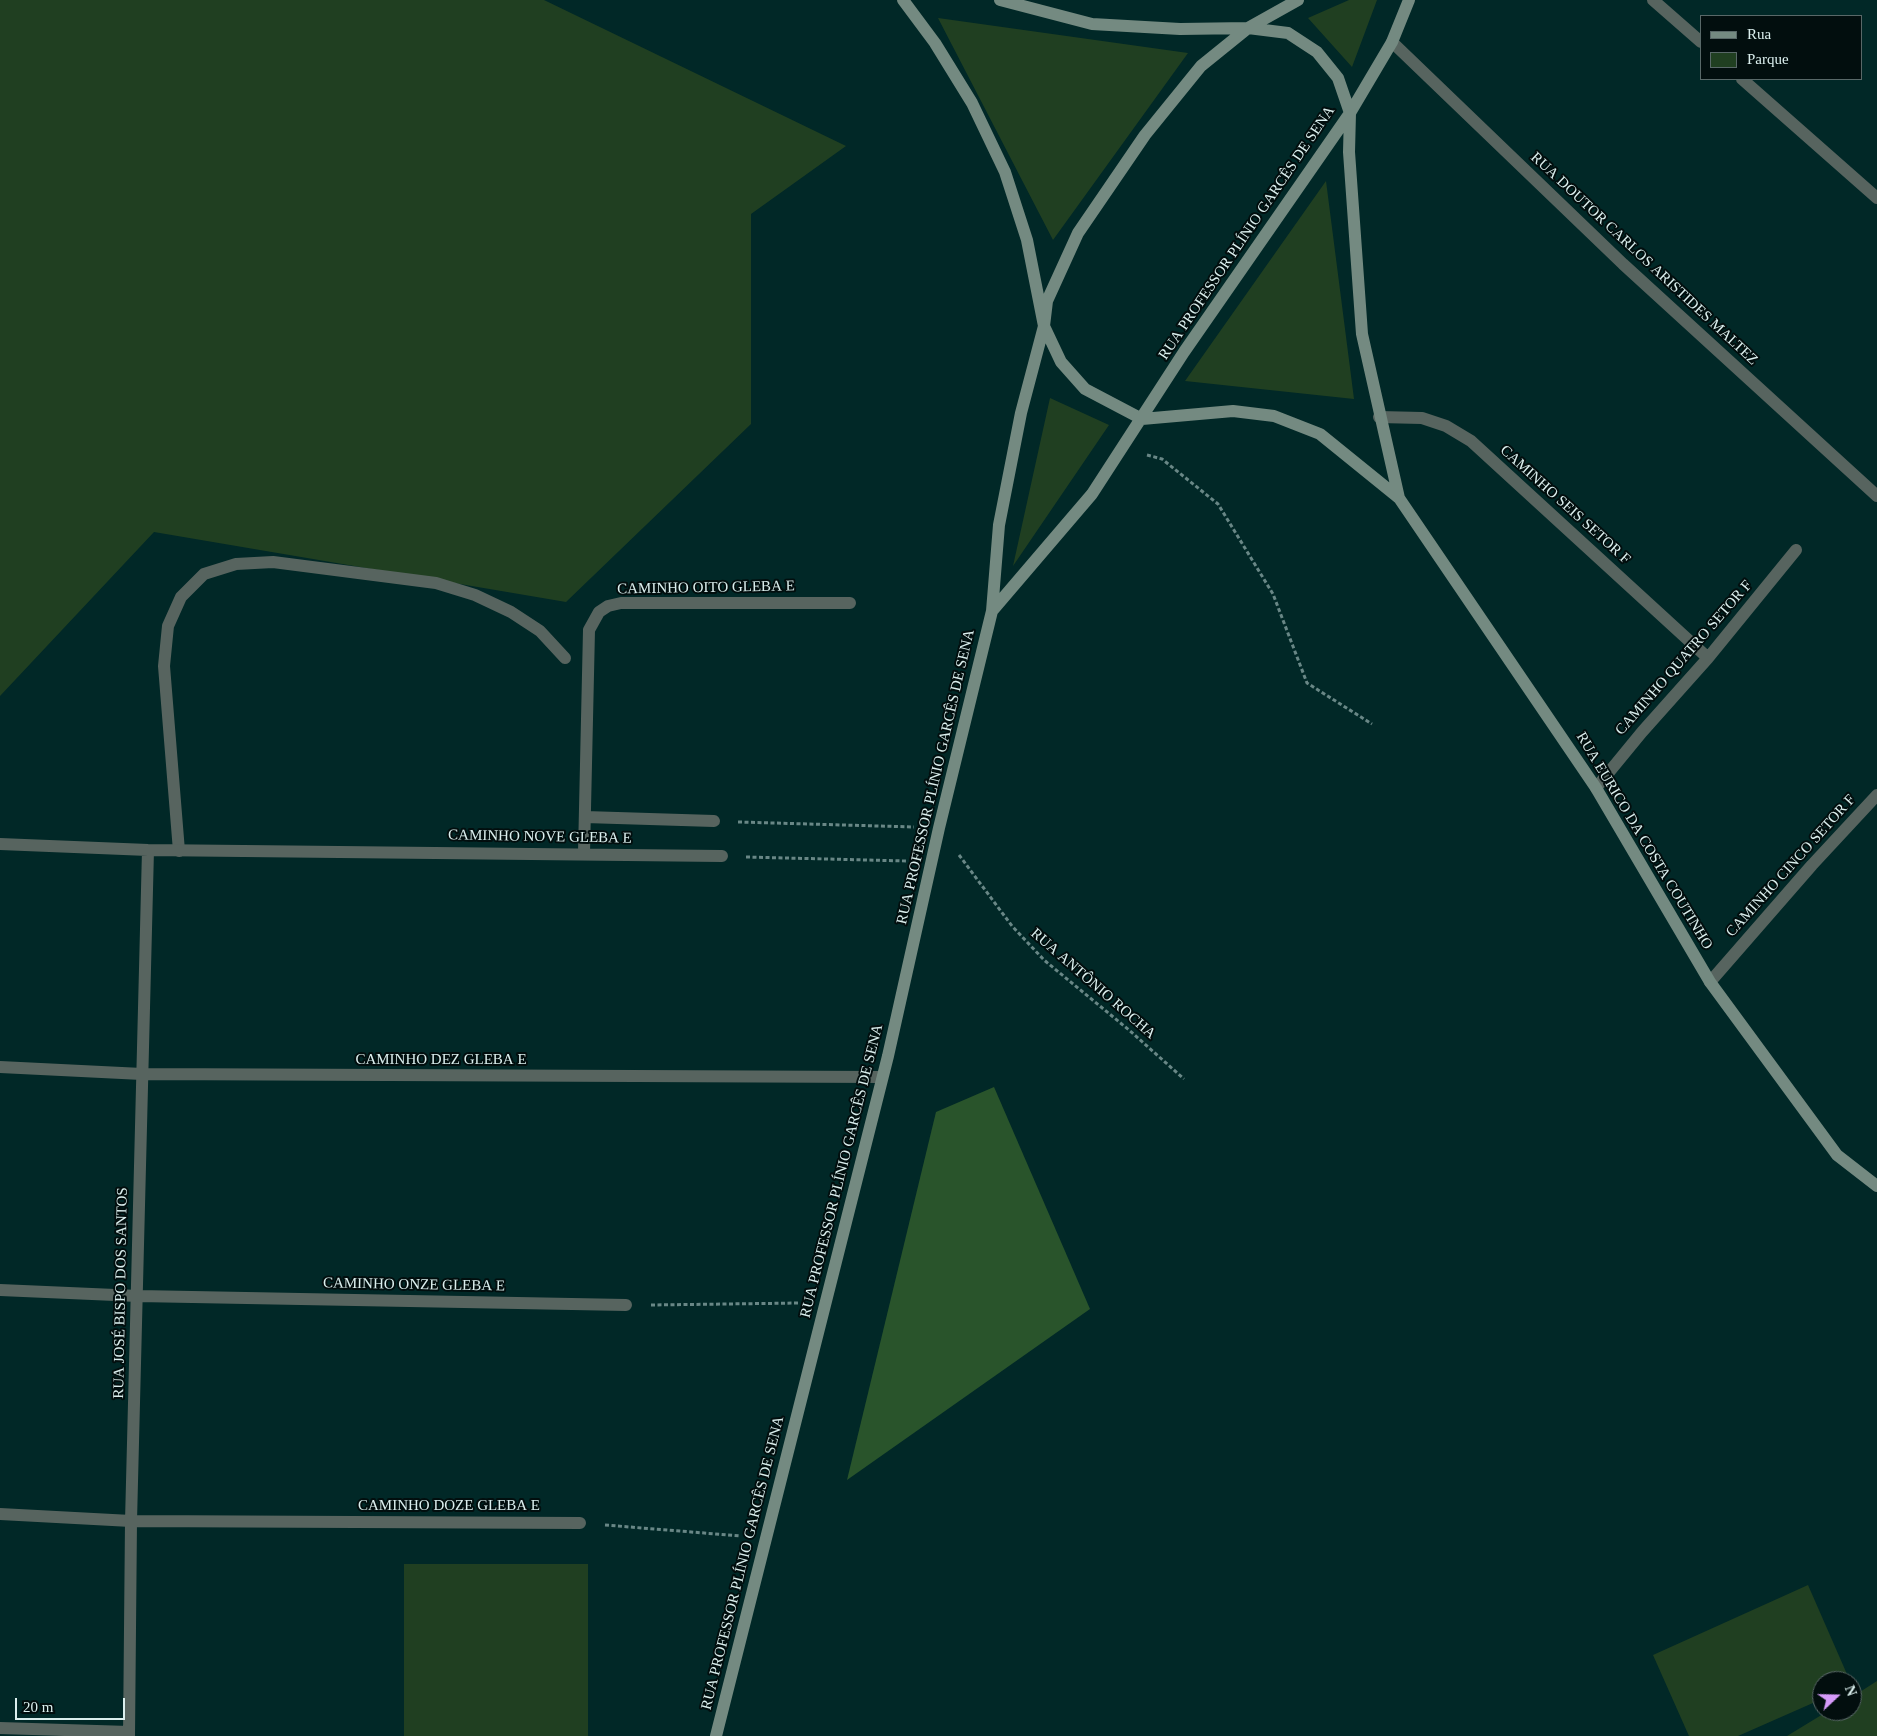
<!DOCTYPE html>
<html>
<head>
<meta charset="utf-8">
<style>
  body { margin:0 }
  #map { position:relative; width:1877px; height:1736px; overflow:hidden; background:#012827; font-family:"Times New Roman",serif }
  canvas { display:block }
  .legend { position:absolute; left:1700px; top:15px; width:162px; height:65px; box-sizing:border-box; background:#020e0e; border:1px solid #596868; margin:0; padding:6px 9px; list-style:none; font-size:15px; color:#dbefee }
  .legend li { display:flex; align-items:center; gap:10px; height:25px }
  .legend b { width:25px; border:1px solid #596868 }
  .north { position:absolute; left:1812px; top:1671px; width:50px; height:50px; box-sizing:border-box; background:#020e0e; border:1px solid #596868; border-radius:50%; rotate:69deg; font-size:14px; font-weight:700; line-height:20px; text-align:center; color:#dbefee }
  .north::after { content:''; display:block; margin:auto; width:18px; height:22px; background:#d69bfa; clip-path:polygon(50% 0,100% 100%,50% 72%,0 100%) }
  .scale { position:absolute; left:15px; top:1698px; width:110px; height:22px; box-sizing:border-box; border:2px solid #dbefee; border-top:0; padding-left:6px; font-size:15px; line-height:18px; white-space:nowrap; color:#dbefee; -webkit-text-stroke:4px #020e0e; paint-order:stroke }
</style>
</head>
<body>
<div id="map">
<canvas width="1877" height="1736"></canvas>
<ul class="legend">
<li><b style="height:6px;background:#748a81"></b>Rua</li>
<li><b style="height:14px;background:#203f21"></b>Parque</li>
</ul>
<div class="north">N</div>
<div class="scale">20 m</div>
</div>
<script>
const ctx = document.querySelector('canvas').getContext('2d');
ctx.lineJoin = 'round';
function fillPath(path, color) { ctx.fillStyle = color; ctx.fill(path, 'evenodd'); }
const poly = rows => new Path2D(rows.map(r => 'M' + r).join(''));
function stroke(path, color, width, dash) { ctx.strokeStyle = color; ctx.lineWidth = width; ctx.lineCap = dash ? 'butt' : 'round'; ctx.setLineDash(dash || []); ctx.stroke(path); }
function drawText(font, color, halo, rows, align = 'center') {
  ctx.font = font + ' "Times New Roman",serif'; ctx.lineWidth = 4; ctx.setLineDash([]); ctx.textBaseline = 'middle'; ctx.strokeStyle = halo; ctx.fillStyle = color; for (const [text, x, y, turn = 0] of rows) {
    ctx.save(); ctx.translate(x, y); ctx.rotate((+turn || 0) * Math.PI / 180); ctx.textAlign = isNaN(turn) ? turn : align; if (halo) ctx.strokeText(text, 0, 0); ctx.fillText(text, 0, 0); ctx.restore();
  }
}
fillPath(poly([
  [0,0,544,0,846,146,751,214,751,424,566,602,154,532,0,696],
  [1349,0,1377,0,1352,67,1308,18],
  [938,18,1188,53,1053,240],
  [1326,181,1354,399,1185,381],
  [1050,398,1109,425,1013,566],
  [404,1564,588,1564,588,1736,404,1736],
  [1808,1585,1850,1681,1822,1681,1822,1699,1738,1736,1689,1736,1653,1655],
  [1877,1681,1877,1736,1787,1736,1828,1711,1852,1711,1852,1697]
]), '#203f21');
fillPath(poly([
  [994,1087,1090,1309,847,1480,936,1112]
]), '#29542b');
stroke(poly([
  [1147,455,1162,459,1218,504,1273,594,1307,683,1372,724],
  [738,822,914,827],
  [959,855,1012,926,1044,960,1129,1030,1184,1079],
  [746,857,907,861],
  [651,1305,800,1303],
  [605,1525,741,1536]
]), '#698786', 3, [4, 2.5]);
stroke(poly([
  [179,851,164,666,168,626,181,597,204,574,236,564,273,562,436,583,475,595,511,612,540,631,565,658]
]), '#57645f', 12);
stroke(poly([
  [1653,0,1701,42],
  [1392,42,1623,264,1877,496],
  [1742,79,1877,198],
  [1379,417,1422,418,1446,426,1471,441,1708,658],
  [1596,788,1642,732,1708,658,1796,550],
  [585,817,714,821],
  [0,844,148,850,722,856],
  [584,853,589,630,599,612,608,606,621,603,850,603],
  [1710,982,1812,865,1877,795],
  [0,1067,142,1074,882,1077],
  [0,1290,138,1296,626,1305],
  [0,1514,131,1521,580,1523],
  [0,1728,129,1732],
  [129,1736,131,1521,148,850]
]), '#57645f', 12);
stroke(poly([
  [903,0,935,43,972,103,1005,172,1027,240,1044,326,1061,362,1085,389,1142,419,1233,411,1274,416,1320,434,1399,498,1596,788,1710,982,1837,1155,1877,1186],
  [1000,0,1092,24,1180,29,1248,28,1288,33,1317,52,1338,78,1350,113,1349,152,1362,334,1399,498],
  [992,611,1092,494,1184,352,1350,113,1392,42,1409,0],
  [716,1736,888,1056,939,828,992,611,999,525,1021,413,1044,326,1047,301,1078,233,1145,135,1201,66,1248,28,1298,0]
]), '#748a81', 12);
drawText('15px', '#dbefee', '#020e0e', [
  ["RUA PROFESSOR PLÍNIO GARCÊS DE SENA",1247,233,-56],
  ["RUA DOUTOR CARLOS ARISTIDES MALTEZ",1644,259,43],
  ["CAMINHO SEIS SETOR F",1565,505,42],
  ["CAMINHO OITO GLEBA E",706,588,-1],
  ["CAMINHO QUATRO SETOR F",1684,658,-49],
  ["RUA PROFESSOR PLÍNIO GARCÊS DE SENA",936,777,-77],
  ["CAMINHO NOVE GLEBA E",540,837,1],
  ["RUA EURICO DA COSTA COUTINHO",1644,841,59],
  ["CAMINHO CINCO SETOR F",1791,866,-48],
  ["RUA ANTÔNIO ROCHA",1093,984,41],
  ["CAMINHO DEZ GLEBA E",441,1060],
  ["RUA PROFESSOR PLÍNIO GARCÊS DE SENA",842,1171,-76],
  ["CAMINHO ONZE GLEBA E",414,1285,1],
  ["RUA JOSÉ BISPO DOS SANTOS",121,1293,-89],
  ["CAMINHO DOZE GLEBA E",449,1506],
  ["RUA PROFESSOR PLÍNIO GARCÊS DE SENA",743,1563,-76]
]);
</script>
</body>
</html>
